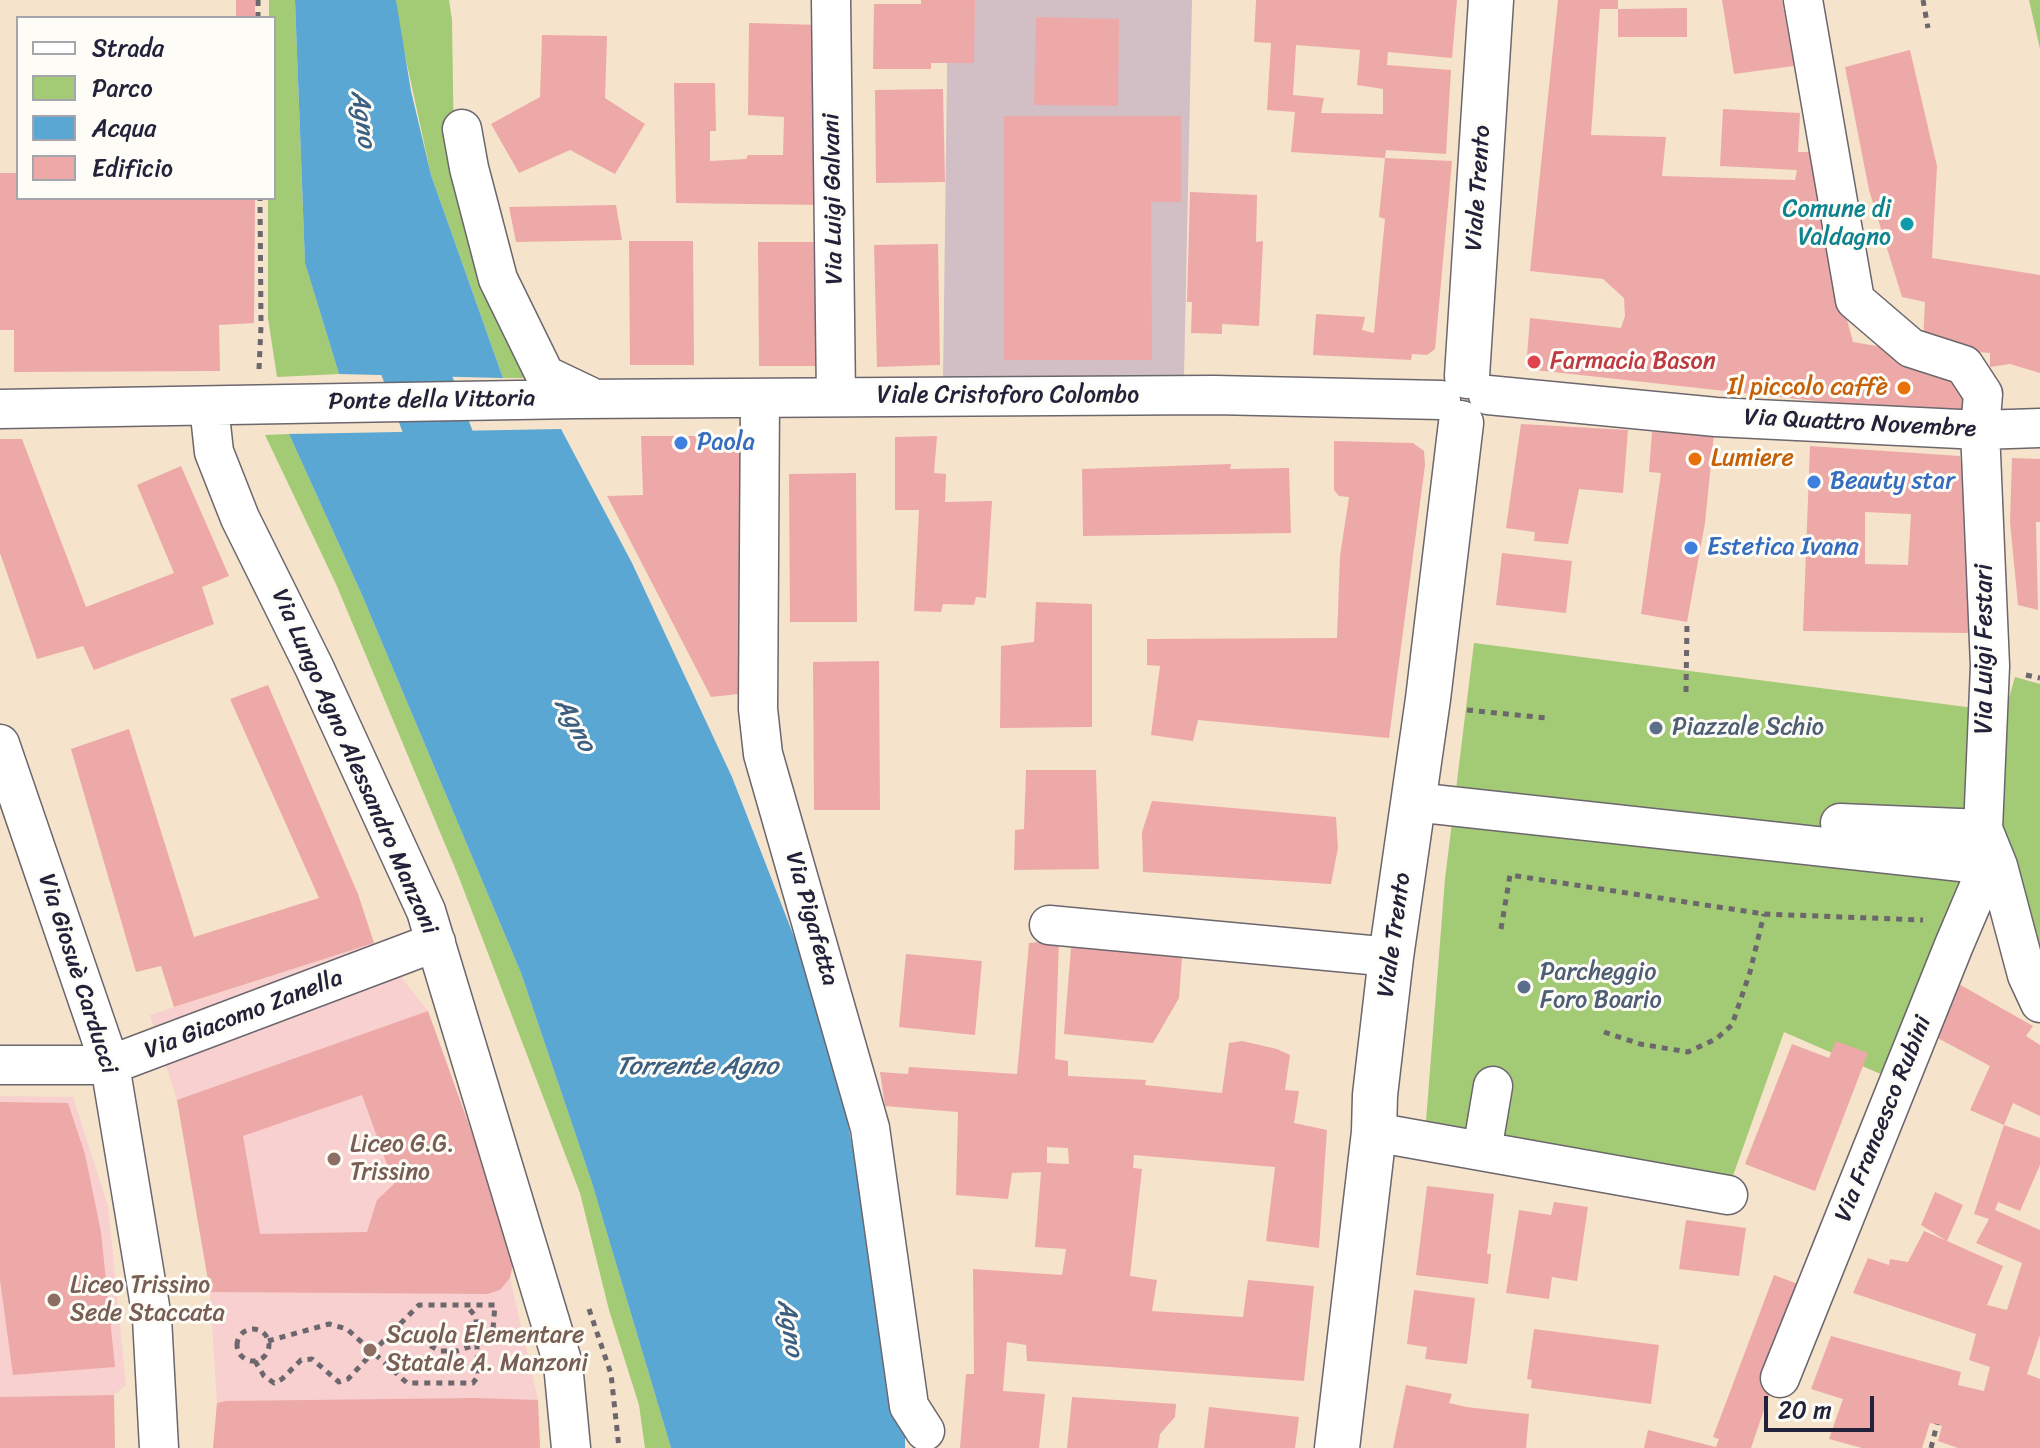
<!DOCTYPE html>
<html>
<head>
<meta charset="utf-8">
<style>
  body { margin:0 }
  #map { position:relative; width:2040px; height:1448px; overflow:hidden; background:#f6e3cb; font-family:Sriracha,sans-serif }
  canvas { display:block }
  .legend { position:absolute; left:16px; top:16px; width:260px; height:184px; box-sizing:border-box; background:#fdfcf7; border:2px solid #a5a5ac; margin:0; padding:10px 14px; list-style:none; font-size:24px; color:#22223b }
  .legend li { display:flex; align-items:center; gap:16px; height:40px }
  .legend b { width:40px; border:2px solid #a5a5ac }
  .scale { position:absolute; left:1764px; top:1396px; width:110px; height:36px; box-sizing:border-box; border:4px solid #22223b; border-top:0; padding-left:10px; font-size:24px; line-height:28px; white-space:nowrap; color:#22223b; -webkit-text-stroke:6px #fdfcf7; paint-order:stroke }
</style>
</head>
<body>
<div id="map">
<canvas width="2040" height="1448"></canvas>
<ul class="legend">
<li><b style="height:10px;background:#fff"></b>Strada</li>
<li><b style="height:22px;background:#a3ca75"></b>Parco</li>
<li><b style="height:22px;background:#5ba7d4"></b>Acqua</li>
<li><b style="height:22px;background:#eda9a7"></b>Edificio</li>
</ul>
<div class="scale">20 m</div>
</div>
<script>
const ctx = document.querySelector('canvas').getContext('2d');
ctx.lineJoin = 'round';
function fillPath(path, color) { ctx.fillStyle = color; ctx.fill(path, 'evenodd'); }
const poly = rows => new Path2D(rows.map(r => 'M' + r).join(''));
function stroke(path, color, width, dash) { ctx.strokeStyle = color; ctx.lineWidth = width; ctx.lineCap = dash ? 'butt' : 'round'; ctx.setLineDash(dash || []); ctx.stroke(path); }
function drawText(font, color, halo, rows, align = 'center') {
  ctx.font = font + ' Sriracha,sans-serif'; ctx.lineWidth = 6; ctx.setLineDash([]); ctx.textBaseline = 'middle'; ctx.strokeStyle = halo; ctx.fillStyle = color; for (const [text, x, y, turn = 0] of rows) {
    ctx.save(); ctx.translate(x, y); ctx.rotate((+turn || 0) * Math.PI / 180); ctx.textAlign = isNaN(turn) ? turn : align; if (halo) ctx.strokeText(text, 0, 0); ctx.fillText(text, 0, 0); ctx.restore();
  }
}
fillPath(poly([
  [374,943,428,1011,514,1259,510,1278,538,1400,540,1448,213,1448,217,1403,210,1292,177,1100,150,1015],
  [0,1096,73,1097,108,1206,126,1385,114,1395,0,1397]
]), '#f7d0cf');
fillPath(poly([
  [948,0,1192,0,1184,376,943,381]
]), '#d2bec5');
fillPath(poly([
  [269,0,295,0,305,263,339,374,277,377,268,318,268,198,274,198,274,18,269,18],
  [396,0,449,0,452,20,454,154,534,378,503,378,431,175,397,18],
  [2029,0,2040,0,2040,49],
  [289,434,362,595,521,973,592,1183,671,1448,645,1448,639,1405,609,1310,580,1193,458,875,336,584,265,435],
  [1474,643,2005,712,2015,677,2040,684,2040,951,1993,899,1899,1082,1784,1032,1729,1187,1425,1134,1445,879]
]), '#a3ca75');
fillPath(poly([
  [295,0,396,0,411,91,431,175,503,378,339,374,305,263],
  [561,429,632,563,732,777,831,1032,905,1432,905,1448,671,1448,592,1183,521,973,362,595,289,434]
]), '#5ba7d4');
stroke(poly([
  [385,290,469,516]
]), '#5ba7d4', 66);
fillPath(poly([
  [236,0,255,0,255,18,236,18],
  [921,0,975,0,974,63,931,63,931,69,873,69,874,4,921,4],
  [1256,0,1457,0,1452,58,1388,52,1387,65,1451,70,1446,154,1386,150,1385,158,1291,152,1295,112,1267,110,1271,43,1254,42],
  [1296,45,1360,50,1357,85,1383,89,1383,114,1321,113,1324,98,1293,95],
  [1558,0,1618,0,1618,9,1600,9,1591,135,1666,137,1662,176,1795,180,1797,170,1720,166,1723,109,1800,113,1798,152,1827,152,1842,301,1853,342,1912,352,1968,371,1970,418,1526,369,1530,318,1621,328,1625,316,1624,298,1603,279,1530,271],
  [1722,0,1782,0,1794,66,1734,74],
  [1687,8,1687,37,1618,37,1618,9],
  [1036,17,1119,19,1118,106,1034,105],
  [749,23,821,25,823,205,676,203,674,83,715,83,716,131,710,131,710,161,746,159,748,155,783,155,784,117,748,115],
  [542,35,607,36,605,98,645,124,615,174,570,150,519,173,491,124,540,97],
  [1910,50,1937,166,1932,258,2040,275,2040,373,2010,364,1990,367,1990,353,1928,348,1923,343,1925,302,1902,297,1869,190,1845,67],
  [943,89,945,182,876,183,875,90],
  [1004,116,1181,116,1181,202,1151,202,1152,360,1004,360],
  [1385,158,1452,161,1435,349,1427,355,1412,354,1411,360,1313,355,1316,314,1365,317,1362,330,1374,333,1385,219,1379,217],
  [0,173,18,173,18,198,255,198,254,323,219,325,220,371,14,372,14,330,0,330],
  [1190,192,1257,195,1256,242,1263,241,1259,326,1222,324,1222,334,1191,333,1192,302,1187,302],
  [616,205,622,240,516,242,509,207],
  [629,241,693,241,694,365,630,365],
  [758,242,823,242,824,366,759,366],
  [938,244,940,365,877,367,874,245],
  [1521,424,1628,430,1623,493,1579,489,1568,544,1534,541,1535,532,1506,528],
  [1652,432,1714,433,1705,523,1687,622,1641,614,1661,473,1649,472],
  [641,436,747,436,747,693,711,697,607,496,643,495],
  [937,436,934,473,946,474,945,502,992,501,986,598,976,597,974,605,943,604,941,612,914,611,919,510,895,510,895,437],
  [0,439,22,439,86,607,174,573,137,485,181,466,229,576,202,587,214,624,94,670,83,646,37,659,0,553],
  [1334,441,1413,443,1424,451,1425,465,1389,738,1198,720,1193,741,1151,735,1160,666,1147,665,1147,639,1337,638,1340,556,1349,497,1339,496,1334,490],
  [1810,446,1960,456,1969,529,1968,633,1803,631],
  [1865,512,1911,514,1908,565,1865,564],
  [2012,458,2040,459,2040,522,2036,522,2038,610,2018,605,2010,522],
  [1231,464,1230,469,1289,468,1291,533,1083,536,1082,469],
  [856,473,857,622,790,622,789,474],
  [1502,553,1572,561,1566,613,1496,605],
  [1036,602,1092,604,1092,727,1000,728,1001,646,1034,642],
  [879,661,880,810,814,810,813,662],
  [268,685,358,894,374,943,174,1007,161,966,136,972,71,749,129,729,194,937,319,898,230,699],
  [1026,770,1096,770,1099,869,1014,870,1015,830,1024,829],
  [1152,801,1336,817,1338,848,1331,884,1143,872,1142,832],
  [1072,936,1183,944,1179,998,1153,1043,1064,1034],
  [1059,940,1055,1059,1068,1061,1068,1076,1146,1080,1145,1085,1222,1093,1229,1043,1242,1041,1277,1049,1290,1055,1285,1090,1299,1091,1294,1123,1327,1130,1319,1248,1266,1241,1275,1167,1134,1155,1133,1168,1142,1169,1130,1276,1157,1280,1152,1311,1243,1317,1248,1280,1314,1286,1304,1381,1027,1361,1026,1345,1007,1342,1003,1391,1045,1394,1039,1448,960,1448,966,1374,974,1374,973,1269,1062,1275,1066,1249,1035,1247,1041,1172,1012,1173,1008,1199,956,1195,958,1112,885,1106,880,1072,908,1074,909,1067,1017,1074,1029,943],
  [1047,1147,1068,1148,1069,1164,1047,1163],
  [906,954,982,961,975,1035,899,1027],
  [1957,983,2033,1026,2026,1036,2040,1045,2040,1116,2013,1103,2004,1125,2040,1138,2040,1165,2020,1211,1998,1202,1995,1210,2040,1230,2040,1335,2027,1374,2040,1379,2040,1448,1958,1448,1938,1441,1942,1426,1930,1423,1922,1448,1862,1448,1829,1439,1843,1399,1811,1389,1831,1336,1961,1372,1958,1385,1984,1391,1990,1367,1969,1360,1976,1334,1853,1293,1868,1258,1889,1265,1890,1259,1908,1262,1924,1231,1947,1241,1921,1225,1935,1192,1963,1205,1947,1241,2003,1266,1987,1305,2007,1310,2022,1263,1976,1243,1989,1219,1974,1214,2004,1125,1970,1110,1990,1066,1932,1035],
  [428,1011,511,1242,514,1259,510,1278,500,1290,488,1294,210,1292,177,1100],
  [362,1095,394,1184,377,1200,367,1232,260,1234,243,1136],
  [1836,1041,1868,1053,1815,1191,1745,1164,1792,1044,1829,1058],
  [0,1102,68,1103,85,1154,101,1232,115,1367,13,1375,0,1280],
  [1427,1186,1494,1194,1487,1254,1491,1254,1488,1284,1416,1275],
  [1554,1202,1588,1207,1577,1281,1552,1277,1549,1299,1506,1293,1519,1210,1551,1215],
  [1686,1220,1746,1228,1739,1276,1679,1269],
  [1774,1275,1806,1287,1751,1448,1644,1448,1648,1430,1716,1447,1719,1439,1713,1437],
  [1414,1290,1475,1298,1467,1364,1425,1359,1427,1347,1407,1344],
  [1534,1329,1659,1345,1651,1404,1531,1388,1532,1380,1527,1379],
  [1406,1385,1452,1394,1449,1403,1466,1407,1529,1414,1526,1448,1393,1448],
  [114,1395,115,1448,0,1448,0,1397],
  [1072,1397,1176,1404,1175,1417,1160,1434,1158,1448,1067,1448],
  [475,1398,538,1400,540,1448,213,1448,217,1403,226,1401],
  [1209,1407,1299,1417,1295,1448,1204,1448]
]), '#eda9a7');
const minor = poly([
  [831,0,836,397],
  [1803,0,1855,300,1911,348,1964,365,1983,394,1980,430,1990,666,1983,829,1998,866,2027,975,2040,1003],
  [462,129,469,168,498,279,545,375,589,396],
  [1488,395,1716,417,1980,430,2040,428],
  [760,399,758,709,763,754,870,1128,909,1406,925,1431],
  [209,406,214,452,240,518,314,667,426,911,563,1364,571,1448],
  [0,409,575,399,1214,395,1441,400],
  [0,744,110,1065,152,1318,159,1448],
  [1414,802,1998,866],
  [1840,823,1983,829],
  [1049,925,1391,957],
  [0,1065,110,1065,436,942],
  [1374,1132,1728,1195],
  [1482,1151,1493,1086],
  [1780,1378,1954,945,1980,884,1998,866]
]);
const major = poly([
  [1467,376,1491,0],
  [1337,1448,1374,1132,1375,1095,1391,957,1428,699,1461,423]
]);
stroke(minor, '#6c666d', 41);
stroke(major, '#6c666d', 47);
stroke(poly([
  [258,0,258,18],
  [1923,0,1928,28],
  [259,369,261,326,260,198],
  [2026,675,2040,678],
  [1686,692,1687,622],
  [1467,710,1547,718],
  [1501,929,1510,875,1764,914,1923,920],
  [1604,1032,1640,1044,1688,1052,1716,1039,1732,1025,1750,972,1764,914],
  [589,1309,611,1374,619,1448],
  '237 1345a16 16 0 1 1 32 0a16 16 0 1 1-32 0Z',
  [268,1341,329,1324,347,1329,407,1383,473,1383,478,1376,476,1317,466,1305],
  [255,1361,264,1376,274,1383,282,1379,301,1360,312,1359,339,1382,348,1379,390,1334,401,1330,440,1351,457,1351,478,1344,493,1329,495,1305,419,1305,390,1334],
  [1931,1448,1937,1424]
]), '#6c666d', 5, [6, 6]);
stroke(minor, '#fff', 38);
stroke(major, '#fff', 44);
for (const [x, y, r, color] of [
  [1907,224,8,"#0f9aa8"],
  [1534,362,8,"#e0444e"],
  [1904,388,8,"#e8710a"],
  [681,443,8,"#3f7fe0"],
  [1695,459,8,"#e8710a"],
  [1814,482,8,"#3f7fe0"],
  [1691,548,8,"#3f7fe0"],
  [1656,728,8,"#5c6f8a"],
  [1524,987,8,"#5c6f8a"],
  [334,1159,8,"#8d6e63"],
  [54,1300,8,"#8d6e63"],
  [370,1350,8,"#8d6e63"]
]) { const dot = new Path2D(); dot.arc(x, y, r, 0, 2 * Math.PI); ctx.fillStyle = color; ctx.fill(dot); stroke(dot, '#fdfcf7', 3); }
drawText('24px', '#22223b', '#fdfcf7', [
  ["Viale Trento",1479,188,-86],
  ["Via Luigi Galvani",834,199,-91],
  ["Viale Cristoforo Colombo",1008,396],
  ["Ponte della Vittoria",432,401,-1],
  ["Via Quattro Novembre",1860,424,3],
  ["Via Luigi Festari",1985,649,-90],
  ["Via Lungo Agno Alessandro Manzoni",354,762,66],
  ["Via Pigafetta",811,919,74],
  ["Viale Trento",1395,935,-82],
  ["Via Giosuè Carducci",77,974,72],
  ["Via Giacomo Zanella",244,1015,-21],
  ["Via Francesco Rubini",1884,1119,-68]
]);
drawText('24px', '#0d838f', '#fdfcf7', [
  ["Comune di",1891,210],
  ["Valdagno",1891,238]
], 'right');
drawText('24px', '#be3a42', '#fdfcf7', [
  ["Farmacia Bason",1550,362]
], 'left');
drawText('24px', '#c56008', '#fdfcf7', [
  ["Il piccolo caffè",1888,388],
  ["Lumiere",1711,459,"left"]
], 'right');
drawText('24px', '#366cbe', '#fdfcf7', [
  ["Paola",697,443],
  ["Beauty star",1830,482],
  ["Estetica Ivana",1707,548]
], 'left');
drawText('24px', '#4e5e75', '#fdfcf7', [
  ["Piazzale Schio",1672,728],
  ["Parcheggio",1540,973],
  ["Foro Boario",1540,1001]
], 'left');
drawText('24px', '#785e54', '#fdfcf7', [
  ["Liceo G.G.",350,1145],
  ["Trissino",350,1173],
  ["Liceo Trissino",70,1286],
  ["Sede Staccata",70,1314],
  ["Scuola Elementare",386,1336],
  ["Statale A. Manzoni",386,1364]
], 'left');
drawText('italic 26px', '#3c5e80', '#fdfcf7', [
  ["Agno",362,119,82],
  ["Agno",574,725,61],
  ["Torrente Agno",697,1067],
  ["Agno",789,1328,81]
]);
</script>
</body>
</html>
